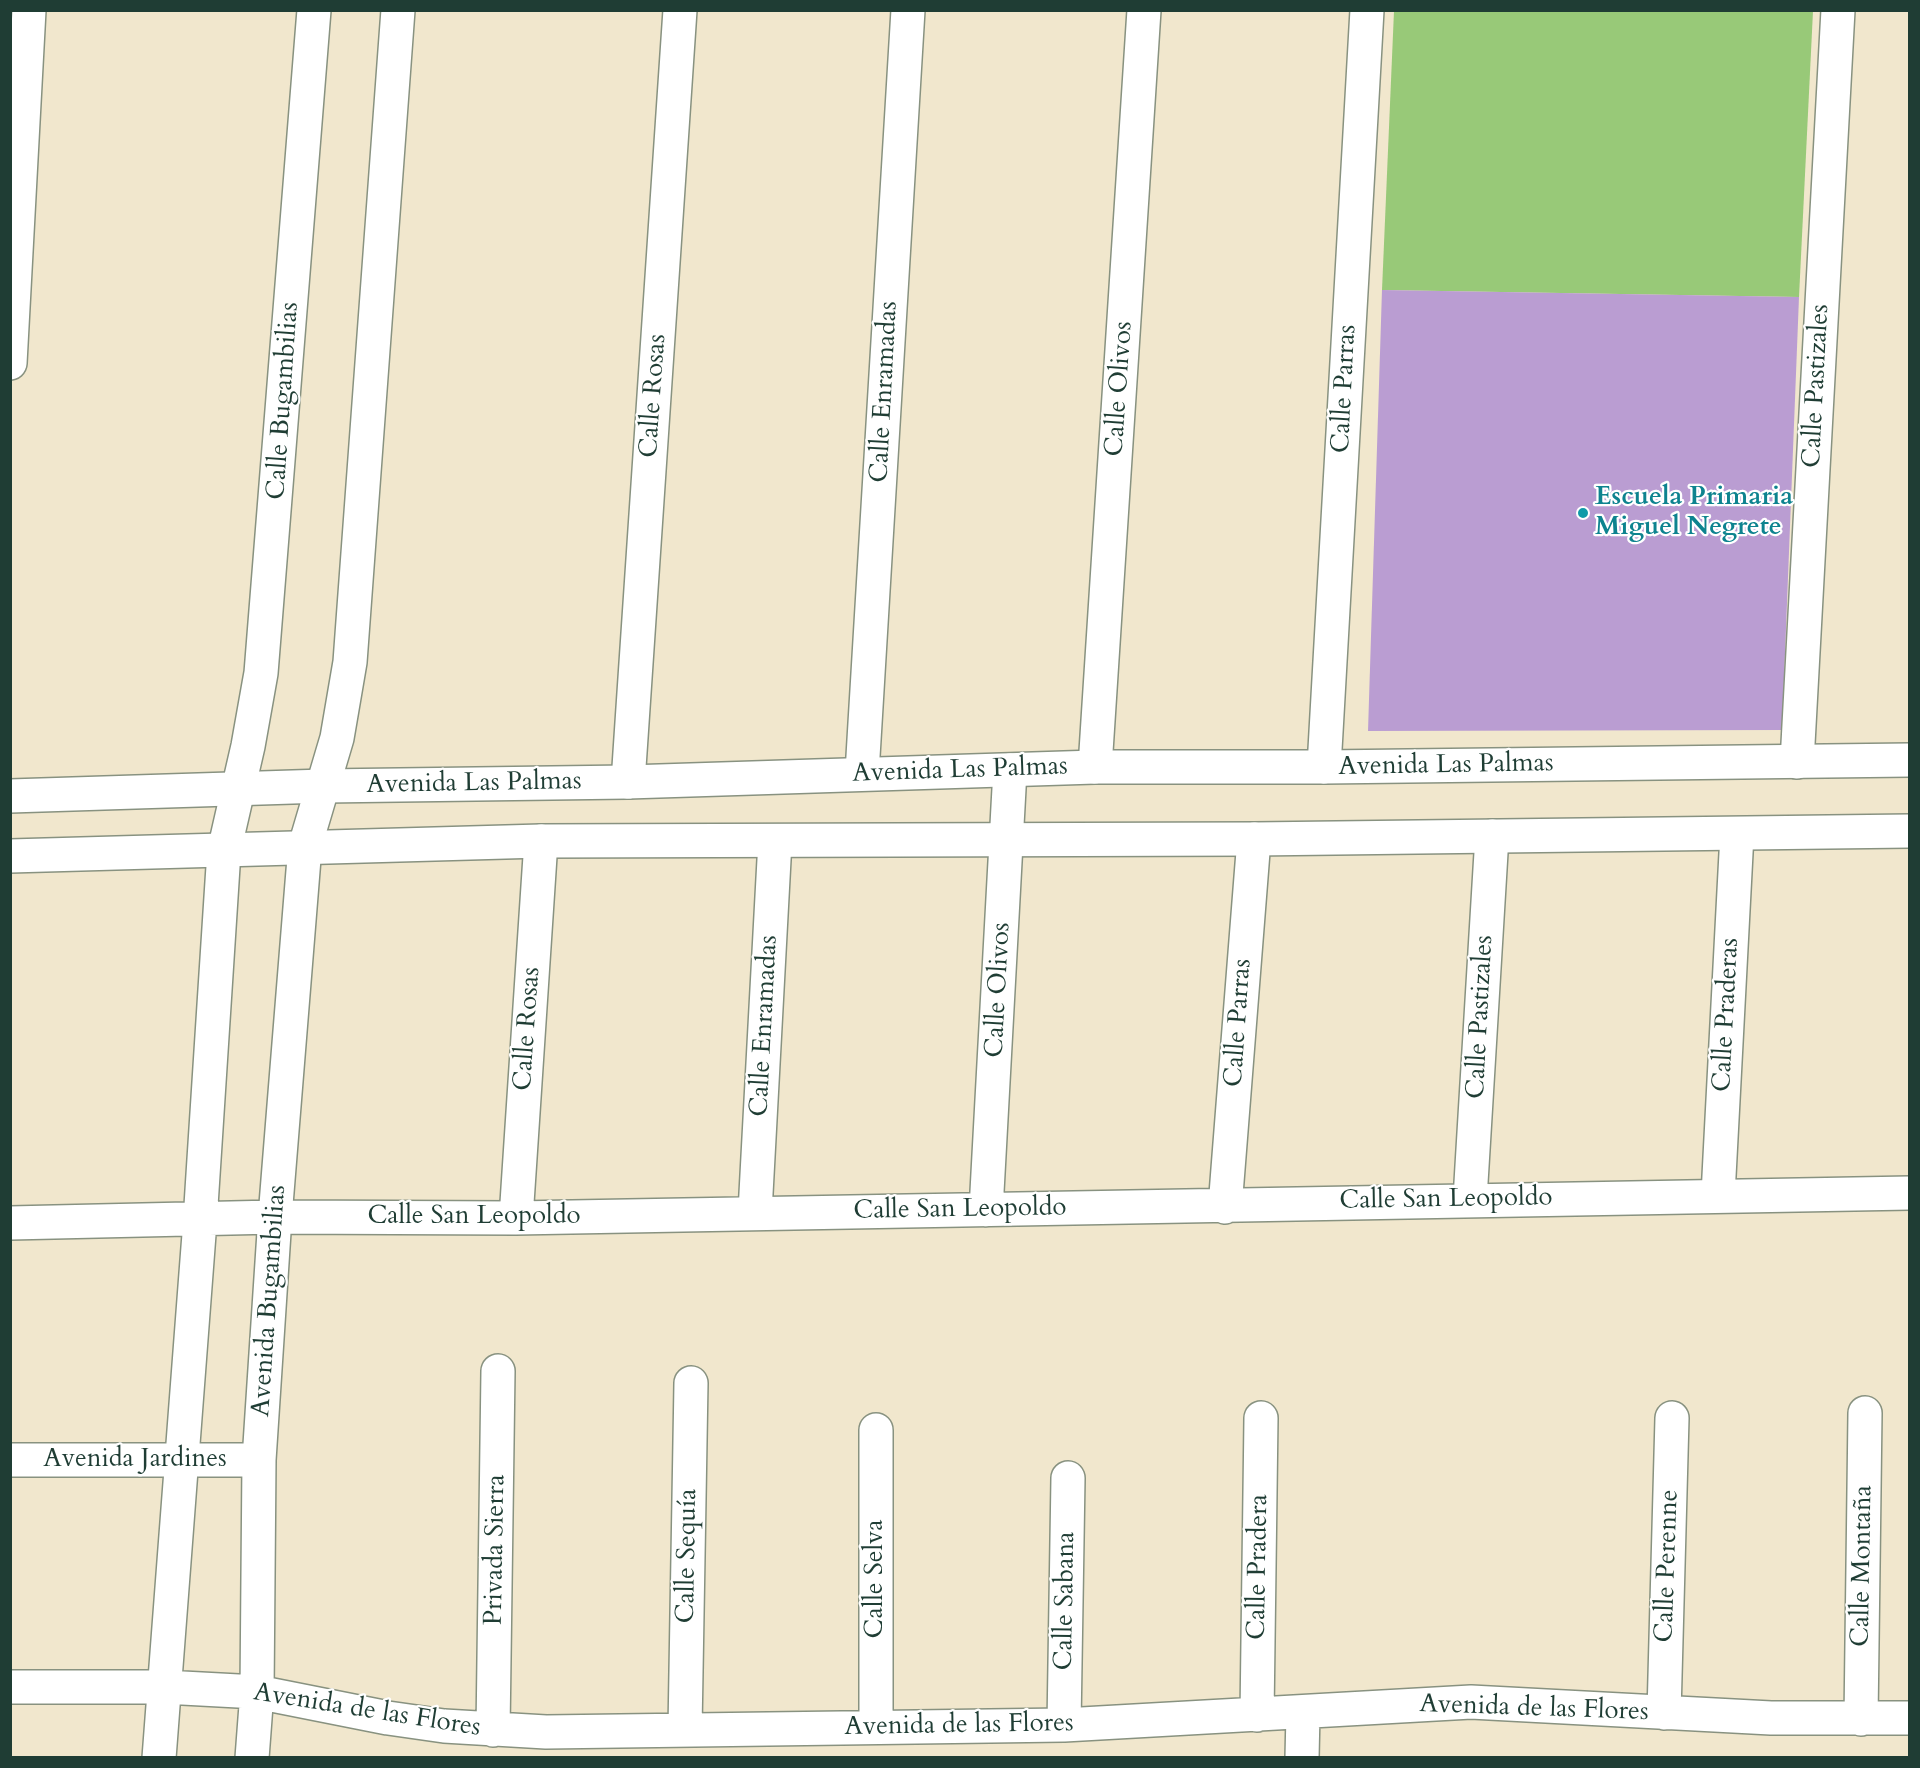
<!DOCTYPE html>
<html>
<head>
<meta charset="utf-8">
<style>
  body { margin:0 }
  #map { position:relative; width:1920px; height:1768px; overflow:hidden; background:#f1e7cd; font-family:Cardo,serif }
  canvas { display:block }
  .frame { position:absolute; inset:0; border:12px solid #1f3d34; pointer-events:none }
</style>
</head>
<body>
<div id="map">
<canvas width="1920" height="1768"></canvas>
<div class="frame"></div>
</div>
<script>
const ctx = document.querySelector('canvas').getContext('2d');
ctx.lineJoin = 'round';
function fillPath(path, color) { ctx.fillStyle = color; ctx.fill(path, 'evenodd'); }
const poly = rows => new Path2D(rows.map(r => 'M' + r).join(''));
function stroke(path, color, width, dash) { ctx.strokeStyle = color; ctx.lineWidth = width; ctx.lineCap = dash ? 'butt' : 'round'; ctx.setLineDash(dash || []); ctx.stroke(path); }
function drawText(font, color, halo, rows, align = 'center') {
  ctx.font = font + ' Cardo,serif'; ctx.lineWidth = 4.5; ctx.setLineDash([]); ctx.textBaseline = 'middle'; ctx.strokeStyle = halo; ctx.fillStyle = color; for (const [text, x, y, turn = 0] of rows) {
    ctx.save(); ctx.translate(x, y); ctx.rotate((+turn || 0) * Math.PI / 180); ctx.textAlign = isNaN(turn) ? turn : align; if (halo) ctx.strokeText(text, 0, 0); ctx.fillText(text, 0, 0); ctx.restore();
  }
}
fillPath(poly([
  [1394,11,1813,11,1799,297,1382,290]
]), '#98c978');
fillPath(poly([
  [1382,290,1799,297,1782,730,1368,731]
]), '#ba9dd2');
const street = poly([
  [10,363,29,10],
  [1797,762,1838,10],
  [1095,767,1144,10],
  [1324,767,1367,10],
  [862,773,908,10],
  [628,782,680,10],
  [1718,1195,1737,834],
  [1470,1199,1492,836],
  [1225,1207,1254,839],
  [986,1210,1010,770],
  [755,1212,775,841],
  [516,1218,541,841],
  [10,1223,275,1217,516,1218,1910,1193],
  [10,1460,259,1460],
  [10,1687,164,1687,257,1692,388,1718,444,1726,546,1732,1064,1725,1471,1702,1771,1718,1910,1718],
  [1664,1713,1672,1418],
  [1257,1715,1261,1418],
  [1861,1719,1865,1413],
  [1064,1725,1068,1478],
  [876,1727,876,1430],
  [685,1729,691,1383],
  [493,1730,498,1371],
  [159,1758,200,1221,224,851,248,746,261,673,314,10],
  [252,1758,257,1692,259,1460,275,1217,305,846,337,738,350,662,398,10],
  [1302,1758,1303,1713]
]);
const secondary = poly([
  [10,796,324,786,628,782,1095,767,1324,767,1910,760],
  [10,856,541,841,1254,839,1910,831]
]);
stroke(street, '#889280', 36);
stroke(secondary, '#889280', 36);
stroke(street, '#fff', 33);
stroke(secondary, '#fff', 33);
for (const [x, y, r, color] of [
  [1583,513,6,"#0f9aa8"]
]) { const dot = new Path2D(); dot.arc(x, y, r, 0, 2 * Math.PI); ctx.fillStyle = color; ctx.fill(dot); stroke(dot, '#fff', 2); }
drawText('26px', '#1f3d34', '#fff', [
  ["Calle Pastizales",1817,386,-87],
  ["Calle Olivos",1120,389,-86],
  ["Calle Parras",1345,389,-87],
  ["Calle Enramadas",885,392,-87],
  ["Calle Rosas",654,396,-86],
  ["Calle Bugambilias",284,401,-86],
  ["Avenida Las Palmas",1446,766,-1],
  ["Avenida Las Palmas",960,771,-2],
  ["Avenida Las Palmas",474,784,-1],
  ["Calle Olivos",999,990,-87],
  ["Calle Praderas",1727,1015,-87],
  ["Calle Pastizales",1481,1017,-87],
  ["Calle Parras",1239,1023,-86],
  ["Calle Enramadas",765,1026,-87],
  ["Calle Rosas",528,1029,-86],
  ["Calle San Leopoldo",1446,1200,-1],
  ["Calle San Leopoldo",960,1210,-1],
  ["Calle San Leopoldo",474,1217],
  ["Avenida Bugambilias",270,1301,-86],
  ["Avenida Jardines",135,1460],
  ["Privada Sierra",496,1550,-89],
  ["Calle Sequía",688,1556,-89],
  ["Calle Perenne",1668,1566,-88],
  ["Calle Montaña",1863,1566,-89],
  ["Calle Pradera",1259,1567,-89],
  ["Calle Selva",876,1579,-90],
  ["Calle Sabana",1066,1601,-89],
  ["Avenida de las Flores",1534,1709,2],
  ["Avenida de las Flores",367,1711,9],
  ["Avenida de las Flores",959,1726,-1]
]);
drawText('bold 26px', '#0d838f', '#fff', [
  ["Escuela Primaria",1595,498],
  ["Miguel Negrete",1595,528]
], 'left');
</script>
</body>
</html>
